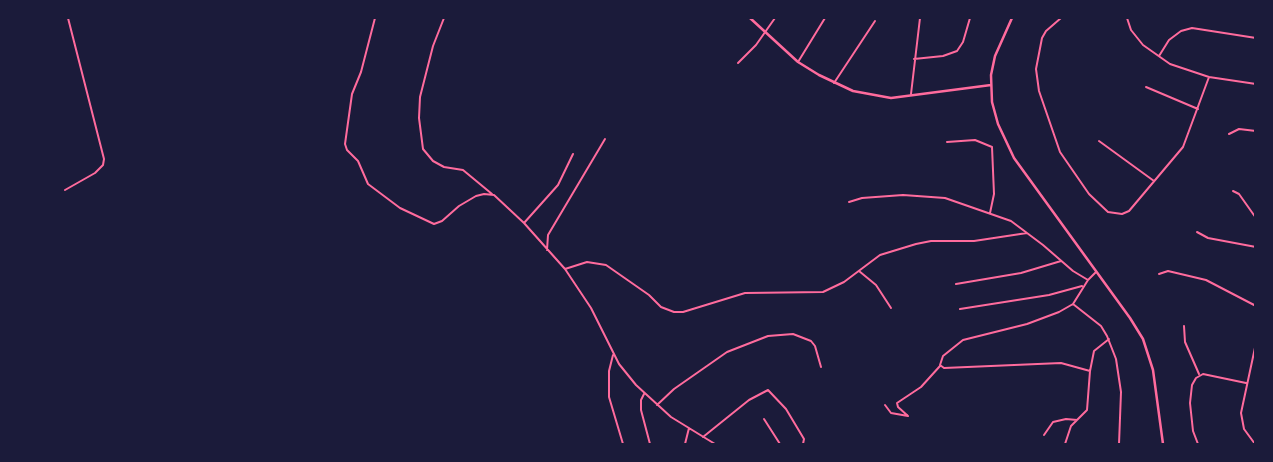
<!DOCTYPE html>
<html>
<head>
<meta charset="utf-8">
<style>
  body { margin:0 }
  #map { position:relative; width:1273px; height:462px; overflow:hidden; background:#1b1b3a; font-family:Raleway,sans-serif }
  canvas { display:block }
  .frame { position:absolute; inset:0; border:19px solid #1b1b3a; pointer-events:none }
</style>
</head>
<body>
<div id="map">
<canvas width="1273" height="462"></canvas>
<div class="frame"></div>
</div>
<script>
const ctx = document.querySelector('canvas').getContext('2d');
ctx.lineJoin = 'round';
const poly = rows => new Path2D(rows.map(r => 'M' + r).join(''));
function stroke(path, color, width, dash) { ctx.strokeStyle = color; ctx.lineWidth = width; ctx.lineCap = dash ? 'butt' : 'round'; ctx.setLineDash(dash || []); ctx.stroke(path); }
stroke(poly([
  [375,18,361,72,352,94,345,144,347,150,358,161,368,184,400,208,434,224,442,221,459,206,476,196,484,194,494,195,524,223,565,269,591,308,619,364,636,385,671,417,715,444],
  [444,18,433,46,420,97,419,118,423,149,433,161,444,167,463,170,492,194],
  [1061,18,1046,31,1042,38,1036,69,1039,91,1060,152,1089,194,1108,212,1122,214,1129,211,1183,147,1209,77],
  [1127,18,1131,30,1143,45,1170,64,1209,77,1256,84],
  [1159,56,1169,40,1181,31,1192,28,1256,38],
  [914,59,943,56,957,51,963,42,970,18],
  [798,62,825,18],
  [738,63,756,45,775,18],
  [834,83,875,21],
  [1146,87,1198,109],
  [911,94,920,18],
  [1229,134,1239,129,1256,131],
  [1099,141,1154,181],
  [947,142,975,140,992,147,994,194,990,213],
  [65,190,95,173,103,165,104,159,68,18],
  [1233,191,1239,194,1256,218],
  [849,202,862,198,903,195,945,198,1011,221,1043,245,1073,271,1088,280,1096,272],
  [524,223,558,185,573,154],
  [1197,232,1208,238,1256,247],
  [547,250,548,235,605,139],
  [565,269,587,262,606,265,649,295,661,307,674,312,683,312,745,293,823,292,844,282,880,255,916,244,931,241,974,241,1027,233],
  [859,271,876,285,891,308],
  [1159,274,1168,271,1206,280,1256,306],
  [1088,280,1073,304,1101,326,1107,336,1116,359,1121,392,1119,444],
  [956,284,1021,273,1061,261],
  [1073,304,1059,312,1027,324,963,340,943,356,940,365,944,368,1061,363,1090,371],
  [960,309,1049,295,1082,286],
  [1184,326,1185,342,1199,374],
  [613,355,609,371,609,397,623,444],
  [644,394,641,400,641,410,650,444],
  [657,405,674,389,727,352,768,336,793,334,811,341,815,346,821,367],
  [885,405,891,413,908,416,898,407,897,403,921,387,940,366],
  [764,419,780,444],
  [1044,435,1053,422,1066,419,1077,420],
  [703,437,749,400,768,390,786,409,804,439,803,444],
  [685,444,689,428],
  [1065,444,1071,426,1087,410,1090,371,1094,351,1109,339],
  [1198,444,1193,431,1190,403,1192,385,1196,378,1203,374,1246,383],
  [1255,444,1244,429,1241,413,1256,343]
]), '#ff6b9d', 2);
stroke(poly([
  [750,18,798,62,819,75,853,91,891,98,991,85],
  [1012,18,995,56,991,75,992,102,998,124,1014,158,1130,318,1143,339,1153,370,1163,444]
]), '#ff6b9d', 2.5);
</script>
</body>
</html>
